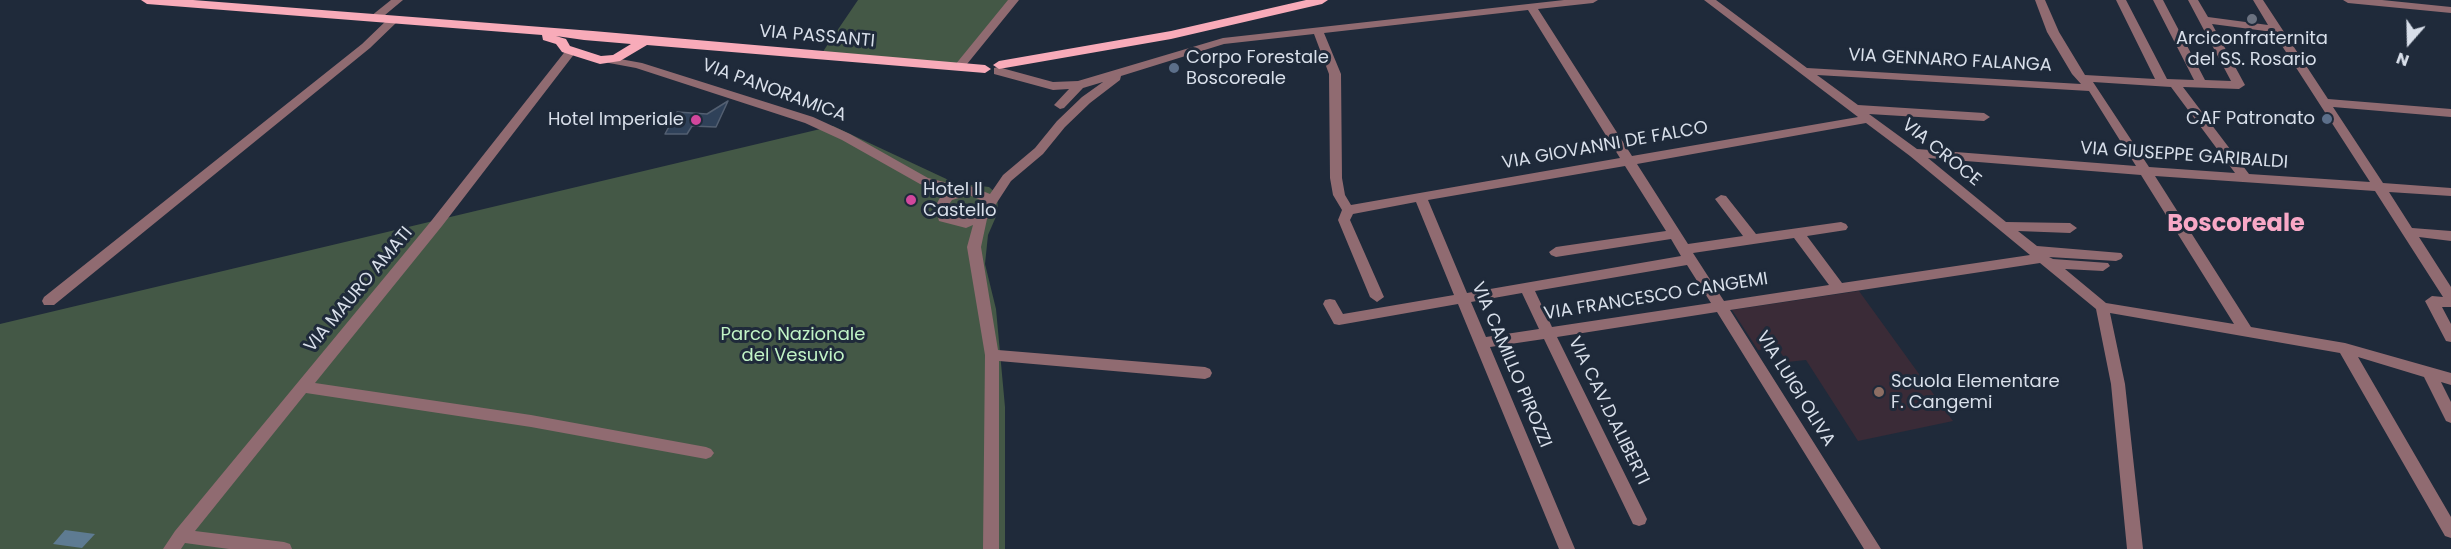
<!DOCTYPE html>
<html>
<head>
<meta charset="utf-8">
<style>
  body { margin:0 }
  #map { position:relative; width:2451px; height:549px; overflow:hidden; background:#1f2a3a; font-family:Poppins,sans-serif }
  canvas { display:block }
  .north { position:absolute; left:2379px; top:12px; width:60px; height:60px; -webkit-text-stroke:4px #1f2a3a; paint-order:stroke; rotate:200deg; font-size:16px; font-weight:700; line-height:24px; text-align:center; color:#d8dfea }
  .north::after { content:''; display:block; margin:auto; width:21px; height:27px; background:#d8dfea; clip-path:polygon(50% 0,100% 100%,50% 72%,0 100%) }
</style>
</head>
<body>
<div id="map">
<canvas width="2451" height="549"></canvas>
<div class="north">N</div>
</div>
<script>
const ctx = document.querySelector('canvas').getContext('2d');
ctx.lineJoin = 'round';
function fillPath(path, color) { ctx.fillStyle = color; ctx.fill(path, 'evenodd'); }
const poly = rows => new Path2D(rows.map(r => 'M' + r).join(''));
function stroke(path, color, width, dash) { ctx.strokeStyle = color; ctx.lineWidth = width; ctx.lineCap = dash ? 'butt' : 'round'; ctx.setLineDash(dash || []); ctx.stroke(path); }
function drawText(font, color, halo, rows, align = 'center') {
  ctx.font = font + ' Poppins,sans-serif'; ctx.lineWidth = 6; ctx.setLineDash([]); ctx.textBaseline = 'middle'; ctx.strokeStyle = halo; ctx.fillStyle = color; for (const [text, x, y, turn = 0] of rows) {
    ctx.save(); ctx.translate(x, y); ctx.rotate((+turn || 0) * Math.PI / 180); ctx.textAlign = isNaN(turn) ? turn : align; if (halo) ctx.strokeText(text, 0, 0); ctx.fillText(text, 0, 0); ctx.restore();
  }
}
fillPath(poly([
  [1859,291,1953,421,1858,441,1806,360,1787,362,1777,347,1758,350,1732,310]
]), '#3a2b37');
fillPath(poly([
  [858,0,1012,0,959,64,822,53],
  [833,126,955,183,989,187,997,194,998,212,988,235,985,264,996,309,1005,407,1005,549,0,549,0,324]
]), '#445846');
fillPath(poly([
  [65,530,95,534,82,548,53,544]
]), '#5e7b92');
const building = poly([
  [728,101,716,127,692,126,687,134,665,134,677,112,707,114,728,101]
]);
fillPath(building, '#2f4159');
stroke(building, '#535f71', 1.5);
fillPath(poly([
  [391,0,403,0,379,20,371,20,371,16,391,0],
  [1008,0,1019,0,963,69,955,69,955,65,1008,0],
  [1564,0,1598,0,1593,3,1538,9,1632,156,1858,117,1704,0,1716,0,1807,68,2081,84,2072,74,2047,32,2035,0,2045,0,2059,32,2085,75,2155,79,2116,0,2126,0,2167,79,2194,80,2153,0,2163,0,2205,80,2231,81,2188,0,2198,0,2208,17,2268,25,2253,0,2263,0,2328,99,2451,109,2451,117,2333,107,2383,183,2451,188,2451,196,2389,192,2412,228,2451,231,2451,241,2419,237,2451,287,2451,307,2442,307,2451,324,2451,342,2446,341,2425,301,2432,296,2443,297,2375,191,2155,176,2251,327,2345,343,2451,373,2451,385,2441,382,2451,402,2451,423,2446,421,2424,377,2358,357,2451,517,2451,538,2445,536,2340,353,2110,313,2125,384,2143,549,2127,549,2111,384,2096,309,2040,263,1730,310,1881,549,1864,549,1717,312,1557,337,1647,519,1645,524,1639,526,1633,524,1544,339,1490,347,1575,549,1559,549,1458,304,1339,325,1334,324,1323,304,1325,300,1330,299,1335,300,1343,314,1454,295,1416,202,1353,214,1350,220,1384,297,1377,302,1370,297,1338,220,1342,210,1333,195,1330,178,1329,74,1314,34,1224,44,1121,76,1120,80,1090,103,1065,127,1043,154,1011,181,996,204,992,214,987,219,981,247,998,350,1205,367,1210,369,1212,373,1210,377,1205,379,999,361,999,549,983,549,985,355,967,247,973,225,966,228,939,221,935,207,942,194,949,192,920,184,842,140,805,123,636,68,609,63,603,60,609,57,642,63,813,117,850,134,928,178,964,187,970,186,990,194,1003,175,1035,148,1057,121,1082,97,1103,82,1083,88,1064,108,1060,109,1054,105,1069,89,1053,90,994,74,994,68,998,67,1053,82,1078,81,1223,38,1564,0],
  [1528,10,1620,158,1351,205,1345,195,1342,178,1341,74,1324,33,1528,10],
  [2212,24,2273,32,2370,182,2249,174,2183,87,2239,89,2245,85,2212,24],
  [1817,75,2089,91,2136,166,1917,149,1869,114,1984,121,1990,117,1984,113,1858,105,1817,75],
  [2093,82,2171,87,2235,173,2149,167,2093,82],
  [1866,123,1910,156,2030,255,1842,283,1807,236,1846,230,1848,227,1846,224,1841,222,1756,234,1726,196,1721,195,1715,199,1743,236,1688,244,1637,164,1866,123],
  [1928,158,2141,175,2234,324,2106,303,2065,269,2103,271,2110,266,2108,263,2053,259,2049,257,2116,261,2121,259,2123,256,2121,253,2037,246,2018,231,2070,233,2077,228,2070,223,2006,222,1928,158],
  [1625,166,1666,231,1556,247,1549,252,1551,255,1556,257,1671,239,1681,256,1467,293,1428,200,1625,166],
  [969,195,983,201,981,211,965,218,950,215,947,207,952,200,969,195],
  [1794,238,1829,285,1724,301,1693,253,1794,238],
  [1687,265,1711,303,1552,327,1535,291,1687,265],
  [1522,293,1539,329,1486,337,1471,302,1522,293],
  [2343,0,2382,0,2451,7,2451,13,2348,3,2343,0],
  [393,17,399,20,397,22,370,48,54,305,44,305,42,301,44,297,362,44,389,18,393,17],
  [571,48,575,49,575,53,442,226,315,383,531,415,706,447,711,449,714,453,711,457,706,459,531,427,306,393,195,531,284,542,290,544,292,549,229,549,185,543,181,549,163,549,175,531,432,220,567,49,571,48]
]), '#906b71');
fillPath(poly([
  [141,0,193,0,593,31,985,65,991,69,985,73,647,45,620,61,600,64,562,52,556,44,543,40,542,35,147,4,141,0],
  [556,36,584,40,631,44,613,55,601,56,570,46,566,39,556,36],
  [1306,0,1328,0,1322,4,1171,39,999,69,993,65,999,61,1171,31,1306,0]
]), '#f8abb9');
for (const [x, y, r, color] of [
  [2252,19,6,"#6b7280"],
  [1174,68,6,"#5c6f8a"],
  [2327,119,6,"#5c6f8a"],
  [696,120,6,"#d1479c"],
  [911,200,6,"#d1479c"],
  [1879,392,6,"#8d6e63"]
]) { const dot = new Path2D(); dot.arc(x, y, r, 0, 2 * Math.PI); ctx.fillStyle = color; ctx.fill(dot); stroke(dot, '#1f2a3a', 2); }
drawText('18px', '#d8dfea', '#1f2a3a', [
  ["VIA PASSANTI",817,37,5],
  ["VIA GENNARO FALANGA",1950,61,3],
  ["VIA PANORAMICA",774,91,20],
  ["VIA GIOVANNI DE FALCO",1605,146,-10],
  ["VIA CROCE",1941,153,39],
  ["VIA GIUSEPPE GARIBALDI",2184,156,4],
  ["VIA MAURO AMATI",359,290,-50],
  ["VIA FRANCESCO CANGEMI",1656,297,-9],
  ["VIA CAMILLO PIROZZI",1511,365,67],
  ["VIA LUIGI OLIVA",1795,389,58],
  ["VIA CAV.D.ALIBERTI",1608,411,64]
]);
drawText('18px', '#d8dfea', '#1f2a3a', [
  ["Arciconfraternita",2252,39,"center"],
  ["del SS. Rosario",2252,60,"center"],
  ["Corpo Forestale",1186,58],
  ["Boscoreale",1186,79],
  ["CAF Patronato",2315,119,"right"],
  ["Hotel Imperiale",684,120,"right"],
  ["Hotel Il",923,190],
  ["Castello",923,211],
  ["Scuola Elementare",1891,382],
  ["F. Cangemi",1891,403]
], 'left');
drawText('18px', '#c1f3c6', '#1f2a3a', [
  ["Parco Nazionale",793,335],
  ["del Vesuvio",793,356]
]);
drawText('bold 24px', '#f8a8c6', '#1f2a3a', [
  ["Boscoreale",2236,225]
]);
</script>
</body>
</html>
